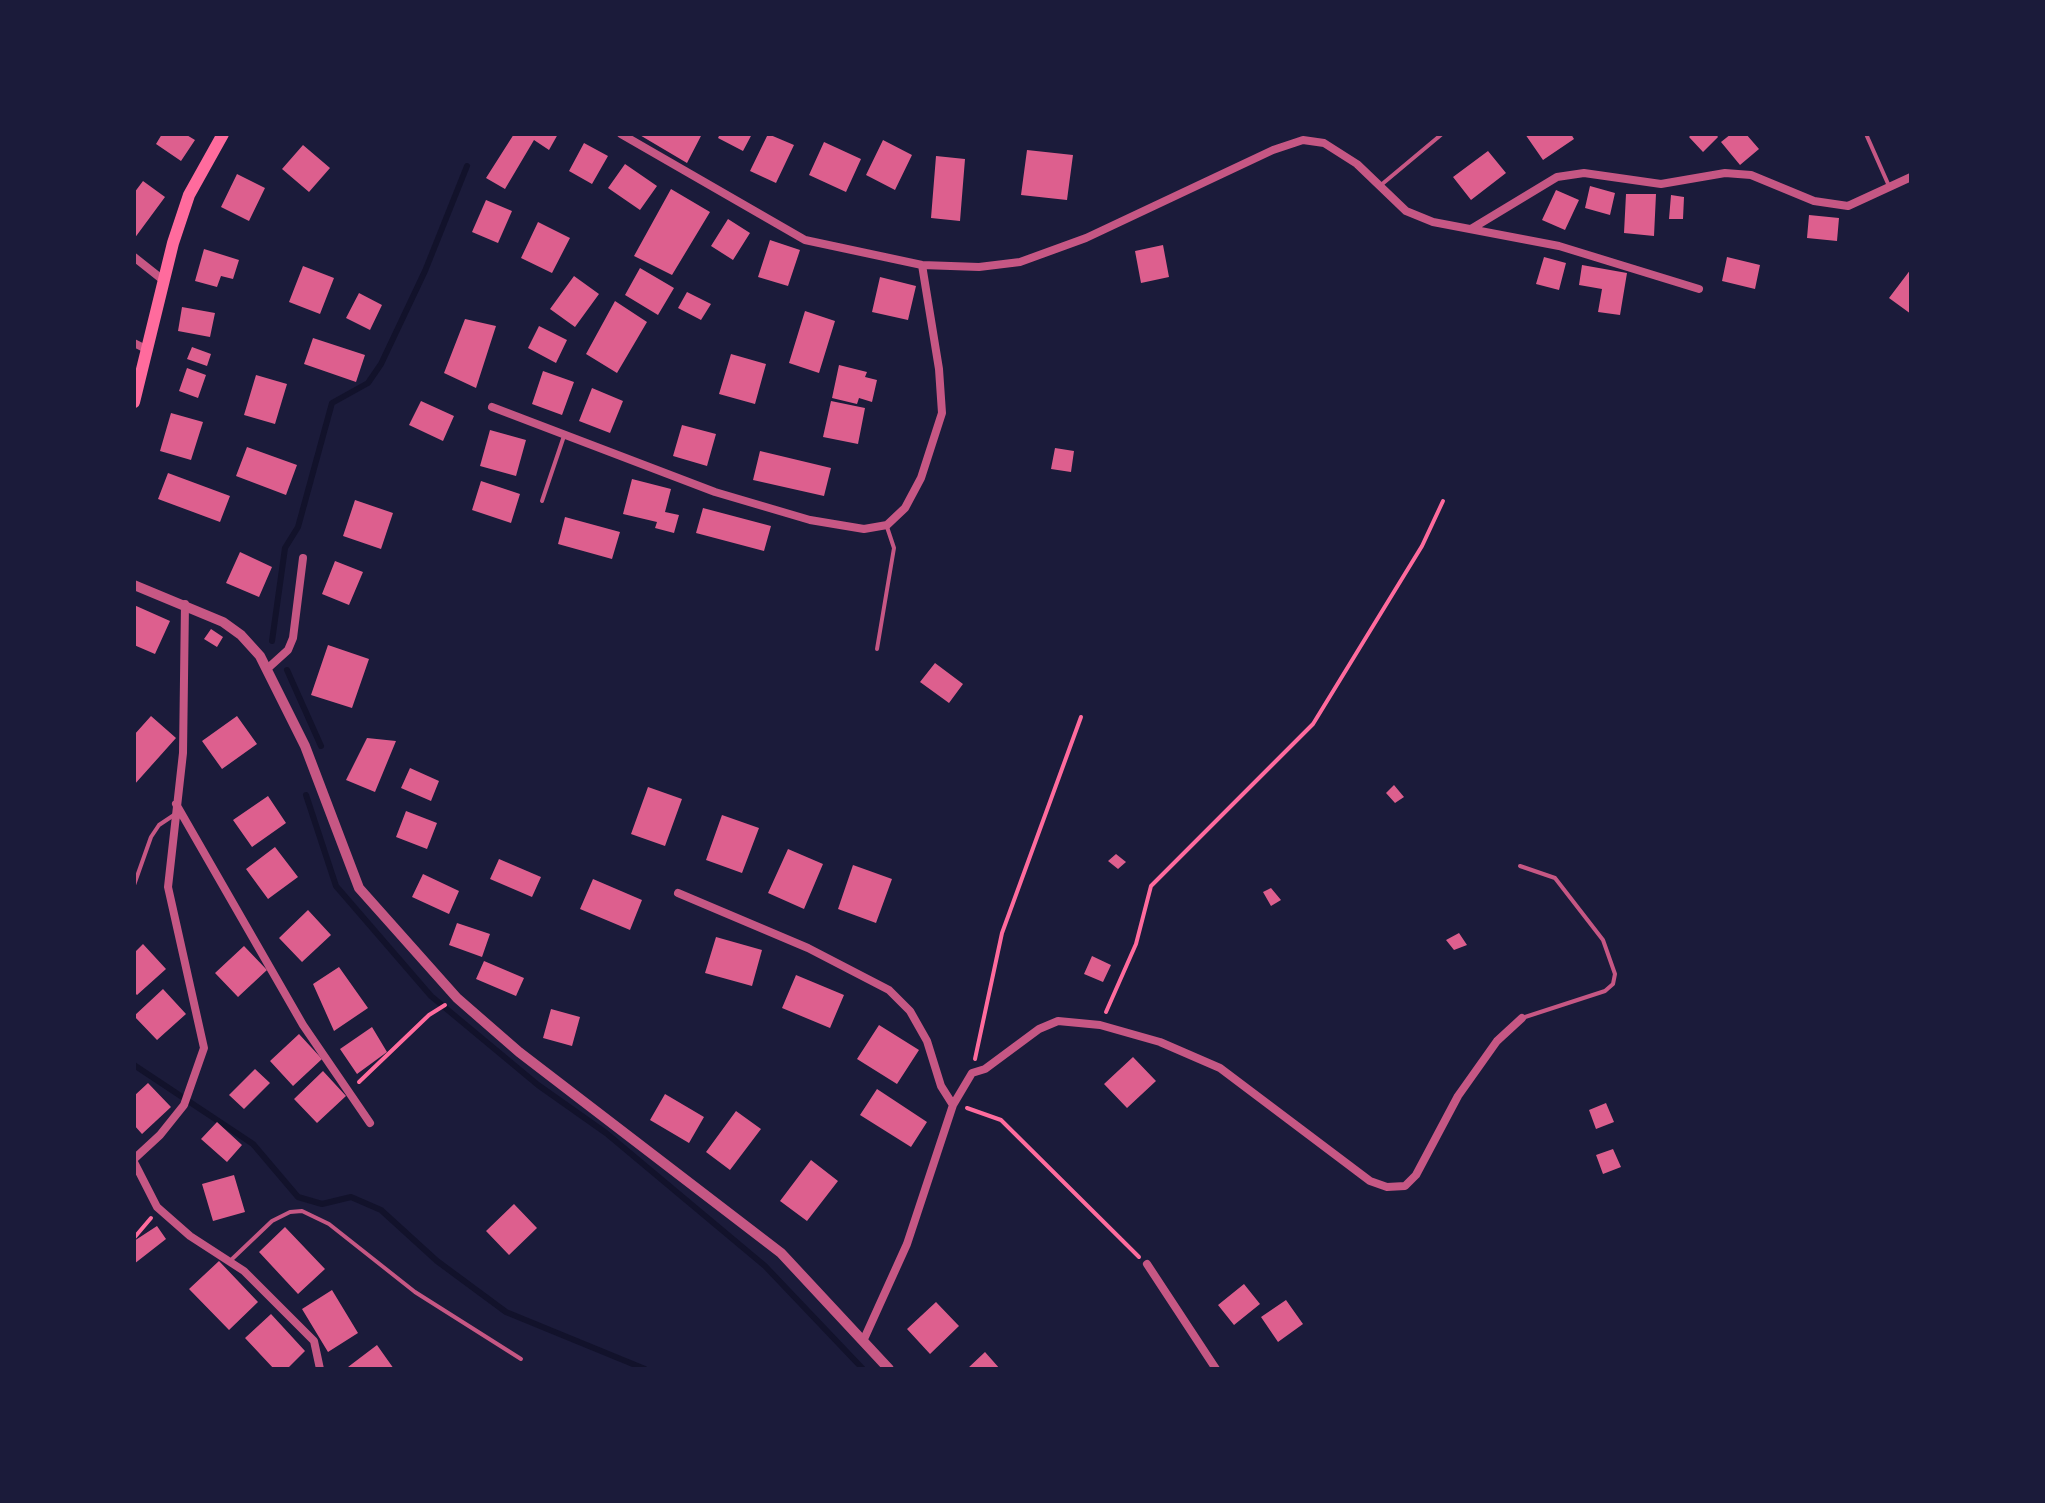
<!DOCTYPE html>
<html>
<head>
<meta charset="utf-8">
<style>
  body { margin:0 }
  #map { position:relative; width:2045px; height:1503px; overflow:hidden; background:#1b1b3a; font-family:Montserrat,sans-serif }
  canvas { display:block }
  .frame { position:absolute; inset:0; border:136px solid #1b1b3a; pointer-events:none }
</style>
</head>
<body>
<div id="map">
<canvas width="2045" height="1503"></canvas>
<div class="frame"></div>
</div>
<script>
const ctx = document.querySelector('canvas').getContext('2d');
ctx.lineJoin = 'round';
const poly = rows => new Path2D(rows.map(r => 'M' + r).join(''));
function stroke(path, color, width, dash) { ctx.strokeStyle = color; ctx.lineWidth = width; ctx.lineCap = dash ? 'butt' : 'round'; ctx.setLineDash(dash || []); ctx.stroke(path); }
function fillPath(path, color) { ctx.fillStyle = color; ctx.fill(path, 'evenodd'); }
stroke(poly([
  [272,641,285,548,298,527,332,403,368,383,381,364,425,271,467,166],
  [287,670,321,746],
  [306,795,336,886,431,996,538,1085,606,1133,765,1266,863,1369],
  [134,1065,253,1144,298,1197,322,1204,351,1197,381,1210,437,1261,506,1312,645,1369]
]), '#12122b', 6);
fillPath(poly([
  [162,134,185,134,195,140,181,161,156,144],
  [514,134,558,134,549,150,534,140,505,189,486,178],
  [638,134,702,134,687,163],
  [720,134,752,134,743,151,718,138],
  [768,134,794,145,776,183,750,171],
  [1525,134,1571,134,1574,139,1543,160],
  [1692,134,1716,134,1718,137,1703,152,1689,137],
  [1731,134,1746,134,1759,149,1740,165,1721,142],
  [883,140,912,155,895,190,866,175],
  [824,142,861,159,846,192,809,175],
  [584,143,608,156,592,184,569,171],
  [303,145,330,168,309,192,282,169],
  [1027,150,1073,155,1067,200,1021,195],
  [1488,151,1506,173,1471,200,1453,177],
  [936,156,965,159,960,221,931,218],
  [625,164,657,186,640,210,608,188],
  [237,174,265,188,249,221,221,207],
  [143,181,165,197,134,239,134,193],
  [1590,186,1615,193,1610,215,1585,208],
  [671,189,710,212,672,275,634,256],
  [1556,190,1579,200,1565,230,1542,220],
  [1626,194,1656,194,1654,236,1624,233],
  [1671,195,1684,197,1683,219,1669,219],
  [486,200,512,211,498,243,472,232],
  [1809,215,1839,218,1837,241,1807,238],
  [728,219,750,233,733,260,711,246],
  [538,222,570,238,552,273,521,258],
  [770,240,800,250,788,286,758,277],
  [1163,245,1169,277,1141,283,1135,251],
  [204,249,239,260,233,279,221,276,217,287,195,281],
  [1544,257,1566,263,1559,290,1536,284],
  [1727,257,1760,265,1755,289,1722,281],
  [1582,265,1627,273,1620,315,1598,312,1602,289,1579,285],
  [303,266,334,278,320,314,289,302],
  [640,268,674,288,658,315,625,295],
  [1911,269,1911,314,1889,298],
  [574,276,599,294,575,327,550,309],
  [880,277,916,286,908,320,872,312],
  [687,292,711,304,701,320,678,308],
  [359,293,382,305,370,330,346,318],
  [615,301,647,322,617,373,586,354],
  [182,307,215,313,210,337,178,331],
  [805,311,835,321,819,373,789,363],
  [465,319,496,326,476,388,444,373],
  [539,326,567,340,556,363,528,348],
  [313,338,365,355,356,382,304,364],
  [192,347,211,354,207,366,187,359],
  [731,354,766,364,755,404,719,394],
  [839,365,867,372,865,377,877,380,872,402,859,398,857,404,832,398],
  [187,368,206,375,198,398,179,391],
  [543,371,574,382,562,415,532,404],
  [256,375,287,384,275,424,244,415],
  [592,388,623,401,610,433,579,421],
  [421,401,454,416,443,441,409,425],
  [831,401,865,408,858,444,823,437],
  [171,413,203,422,191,460,160,451],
  [682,425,716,434,707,466,673,456],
  [490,430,526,440,516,476,480,466],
  [247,447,297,465,286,495,236,476],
  [1055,448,1074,451,1071,472,1051,469],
  [760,451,831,468,824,496,753,480],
  [168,473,230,496,220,522,158,499],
  [632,479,671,489,665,512,679,515,674,533,655,528,657,522,623,514],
  [481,481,520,494,511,523,472,510],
  [355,500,393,513,381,549,343,536],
  [703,508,771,526,764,551,696,533],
  [565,517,620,532,612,559,558,544],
  [240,552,272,567,259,597,226,583],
  [335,561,363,572,349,605,322,594],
  [134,605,170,621,155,654,134,645],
  [211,629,223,637,217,647,204,639],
  [328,645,369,659,352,708,311,695],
  [935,663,963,684,949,703,920,682],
  [151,716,176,738,134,785,134,735],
  [237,716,257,744,222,769,202,741],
  [367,738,396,741,375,792,346,780],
  [410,768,439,781,431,801,401,788],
  [1394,785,1404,797,1395,803,1386,793],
  [648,787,682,799,665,846,631,834],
  [268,796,286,823,252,847,233,820],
  [406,811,437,823,427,849,396,837],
  [722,815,759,828,742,873,706,860],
  [275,847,298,877,268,899,246,869],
  [788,849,823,864,804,909,768,893],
  [1116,854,1126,862,1118,869,1108,861],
  [499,859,541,877,532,897,490,879],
  [853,865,892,879,876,923,838,909],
  [423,874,459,891,449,914,412,897],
  [593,879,642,900,630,930,580,909],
  [1271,888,1281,900,1271,906,1263,892],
  [308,910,331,935,302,962,279,938],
  [457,923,490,934,482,957,449,945],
  [1459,933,1467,945,1454,950,1446,940],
  [716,937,762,950,752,986,705,973],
  [143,944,166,969,137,995,134,992,134,953],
  [244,946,267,970,238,997,215,973],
  [1092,956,1111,965,1103,982,1084,974],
  [484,961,524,978,516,996,476,979],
  [339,967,368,1008,334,1031,313,984],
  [796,975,844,995,830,1028,782,1008],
  [163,989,186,1014,157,1040,134,1016],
  [551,1009,580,1017,572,1046,543,1038],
  [879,1025,919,1050,897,1084,857,1059],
  [372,1027,387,1052,357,1074,340,1049],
  [299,1034,322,1059,293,1086,270,1061],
  [1133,1057,1156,1081,1127,1108,1104,1084],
  [255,1069,270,1083,244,1109,229,1095],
  [323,1071,346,1096,317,1123,294,1099],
  [148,1083,171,1107,142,1134,134,1125,134,1096],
  [877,1089,927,1122,911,1147,860,1115],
  [665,1094,704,1117,689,1143,650,1120],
  [1606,1103,1614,1122,1596,1129,1589,1110],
  [736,1111,761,1129,730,1170,706,1152],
  [217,1122,242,1145,227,1162,201,1139],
  [1613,1149,1621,1167,1603,1174,1596,1155],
  [811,1160,838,1181,807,1221,780,1201],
  [234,1175,245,1212,213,1221,202,1184],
  [514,1204,537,1228,509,1255,486,1231],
  [157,1226,166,1239,134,1264,134,1241],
  [285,1227,325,1269,298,1294,259,1252],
  [219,1261,258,1302,229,1330,189,1289],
  [1244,1284,1260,1304,1234,1325,1218,1305],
  [332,1290,358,1333,328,1352,302,1309],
  [1286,1300,1303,1324,1278,1342,1261,1317],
  [936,1302,959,1326,930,1354,907,1329],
  [271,1314,305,1351,287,1369,274,1369,245,1338],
  [377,1345,394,1369,349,1369,348,1367],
  [985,1352,1000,1369,967,1369]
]), '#dd5f8e');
stroke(poly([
  [1106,1012,1136,944,1151,886,1313,724,1422,546,1443,501],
  [975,1059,1002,933,1081,717],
  [359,1082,429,1015,445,1005],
  [967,1108,1001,1120,1139,1257],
  [134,1238,151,1218]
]), '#ff6b9d', 4);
stroke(poly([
  [1866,134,1889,186],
  [1381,185,1442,134],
  [542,501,564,436],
  [877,649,894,548,887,527],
  [1520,866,1555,878,1603,940,1615,974,1613,984,1605,991,1522,1018],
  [134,885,151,837,159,825,174,815],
  [230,1261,272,1221,290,1212,302,1211,329,1224,415,1292,521,1359]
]), '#c65784', 4);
stroke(poly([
  [621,134,805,240,922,265,979,267,1020,262,1086,238,1273,150,1303,140,1324,143,1357,164,1406,211,1433,222,1559,246,1699,289],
  [1471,229,1557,177,1584,173,1661,184,1725,173,1751,175,1814,201,1848,206,1911,177],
  [134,257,163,280],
  [134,343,148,350],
  [492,407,715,492,810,520,864,529,887,525,905,508,921,478,942,413,939,369,922,265],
  [267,669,288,650,293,638,303,558],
  [176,804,303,1025,370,1123],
  [678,893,808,948,889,990,910,1011,927,1041,941,1086,953,1105],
  [134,1159,160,1135,184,1105,204,1048,168,887,183,753,185,604],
  [134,1162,157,1207,190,1236,244,1271,314,1341,320,1369],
  [1147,1264,1216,1369],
  [864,1339,907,1244,953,1105,972,1073,985,1069,1039,1029,1058,1021,1100,1025,1160,1042,1220,1068,1370,1181,1387,1187,1405,1186,1416,1175,1458,1096,1497,1041,1522,1018]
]), '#c65784', 8);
stroke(poly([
  [134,585,223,622,241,635,260,656,305,746,359,888,457,998,519,1052,781,1253,889,1369]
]), '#c65784', 10);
stroke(poly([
  [134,402,173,243,189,195,223,134]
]), '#ff6b9d', 12);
</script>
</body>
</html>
